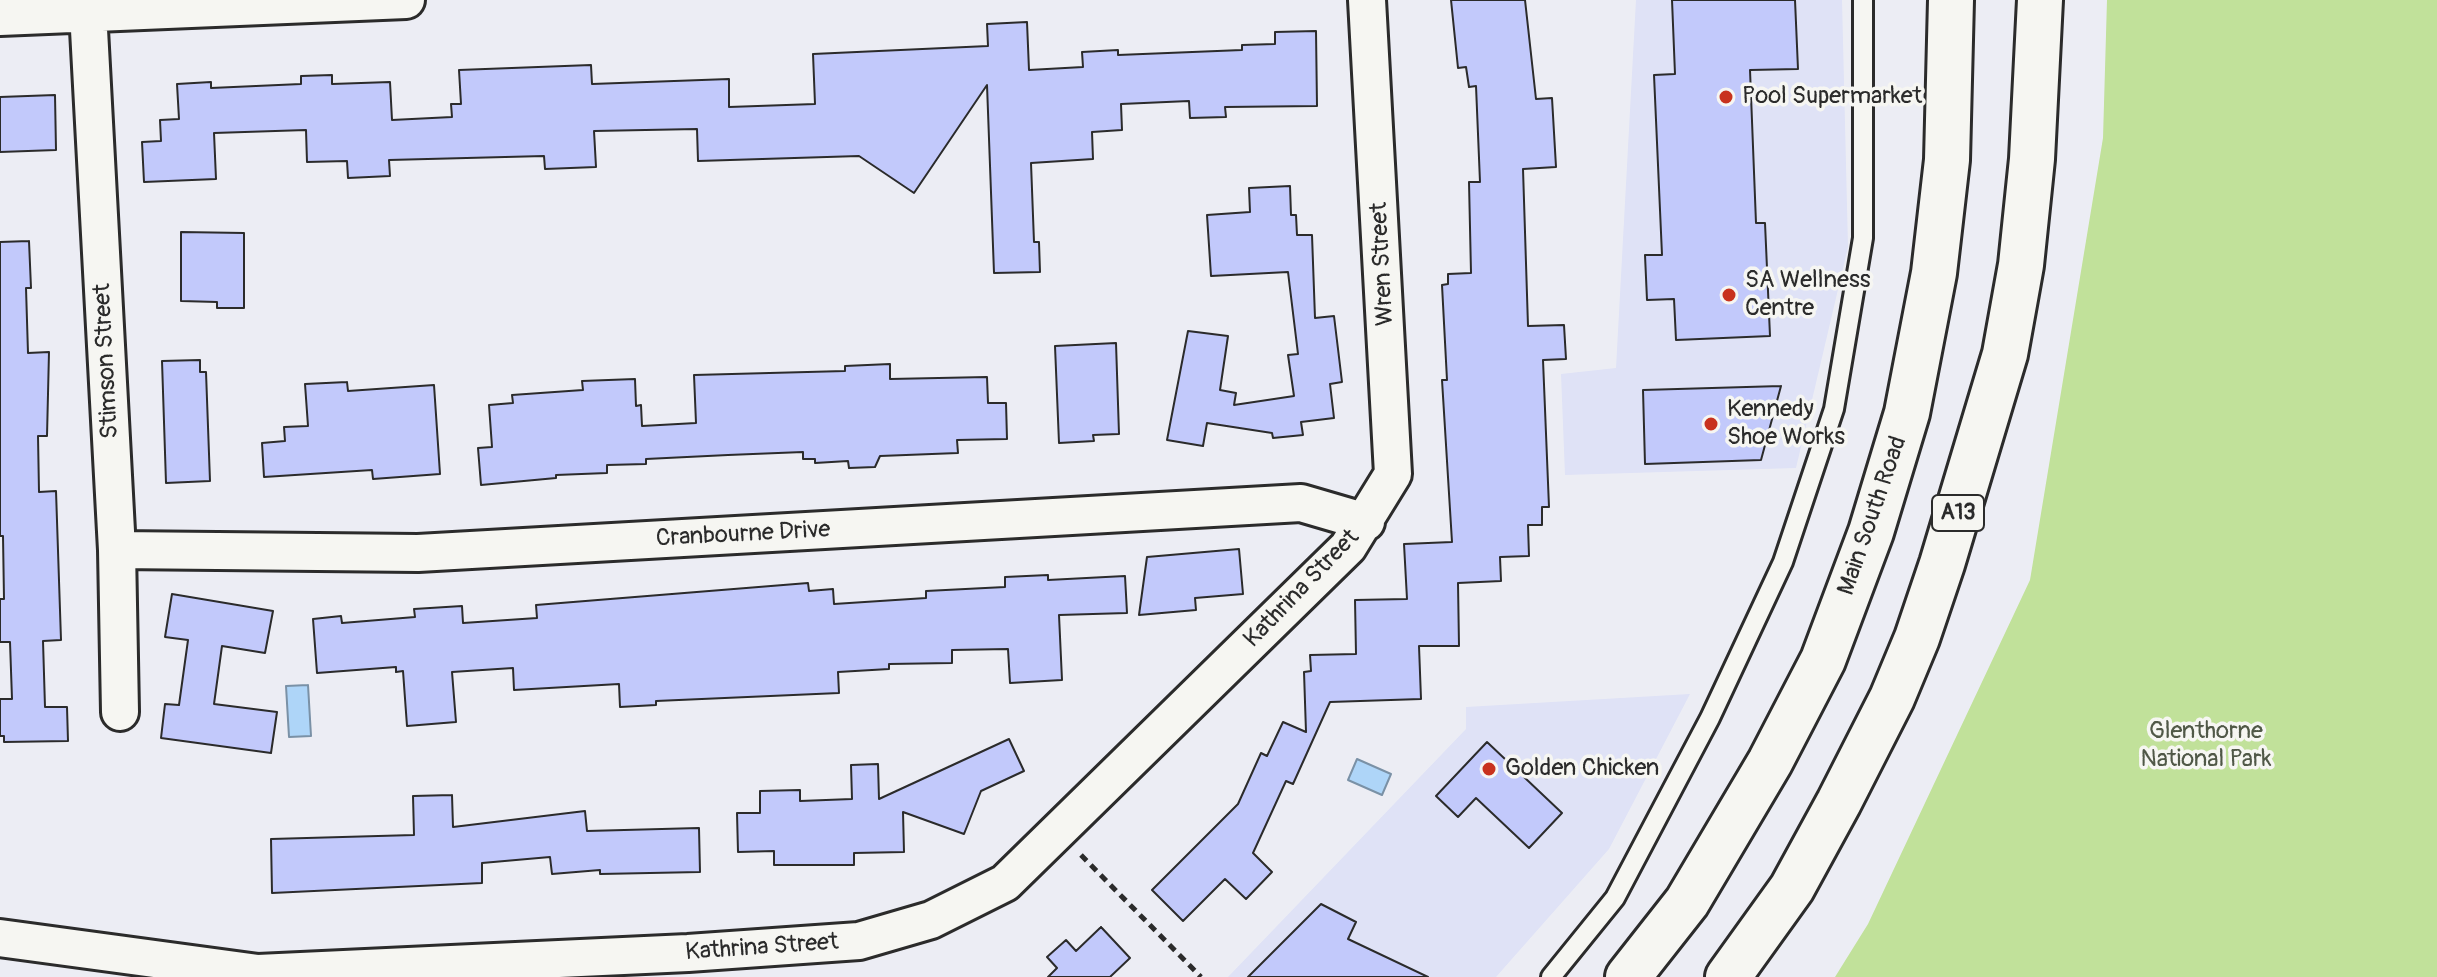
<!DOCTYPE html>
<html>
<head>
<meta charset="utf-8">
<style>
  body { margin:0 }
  canvas { display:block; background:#ecedf4 }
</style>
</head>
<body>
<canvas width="2437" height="977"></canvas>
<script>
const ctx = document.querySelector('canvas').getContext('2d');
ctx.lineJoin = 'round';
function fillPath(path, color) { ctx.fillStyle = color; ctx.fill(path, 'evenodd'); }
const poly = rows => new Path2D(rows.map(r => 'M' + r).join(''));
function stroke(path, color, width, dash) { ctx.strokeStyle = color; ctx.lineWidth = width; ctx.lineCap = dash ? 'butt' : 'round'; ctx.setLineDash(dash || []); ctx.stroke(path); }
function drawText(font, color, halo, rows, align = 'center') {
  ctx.font = font + ' Pangolin,sans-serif'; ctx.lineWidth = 7; ctx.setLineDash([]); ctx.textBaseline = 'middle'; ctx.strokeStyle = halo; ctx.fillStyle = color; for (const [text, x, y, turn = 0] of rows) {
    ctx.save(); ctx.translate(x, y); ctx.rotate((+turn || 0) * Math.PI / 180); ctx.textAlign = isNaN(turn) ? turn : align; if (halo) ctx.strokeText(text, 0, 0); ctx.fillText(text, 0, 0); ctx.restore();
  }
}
fillPath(poly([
  [1636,0,1842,0,1848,247,1796,468,1565,475,1561,374,1616,368],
  [1690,694,1609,849,1496,977,1228,977,1466,729,1466,707]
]), '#dfe2f6');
fillPath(poly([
  [2107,0,2437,0,2437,977,1835,977,1868,924,2030,580,2103,138]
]), '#c1e19a');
const water = poly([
  [308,685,311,736,289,737,286,686,308,685],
  [1357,759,1391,774,1382,795,1348,780,1357,759]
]);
fillPath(water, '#aed5f8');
stroke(water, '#7a91a6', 2);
const building = poly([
  [1451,0,1525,0,1536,99,1552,98,1556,167,1523,169,1528,326,1564,325,1566,359,1543,360,1549,507,1542,507,1542,525,1528,525,1529,556,1500,557,1501,581,1458,583,1459,646,1419,646,1421,699,1330,702,1293,784,1286,781,1253,853,1272,872,1246,899,1225,879,1183,921,1152,890,1238,804,1261,753,1267,756,1283,722,1306,732,1304,672,1311,671,1310,655,1356,654,1355,600,1407,599,1404,544,1452,542,1442,380,1447,380,1442,285,1448,284,1448,274,1471,273,1469,182,1480,182,1476,86,1469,87,1466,67,1458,68,1451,0],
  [1672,0,1795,0,1798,69,1750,70,1756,223,1765,223,1770,336,1676,340,1674,299,1647,300,1645,255,1662,255,1654,75,1675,74,1672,0],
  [1027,22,1029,70,1083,67,1082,52,1118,50,1118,55,1242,50,1242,45,1275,44,1275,32,1316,31,1317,106,1225,107,1226,117,1190,118,1189,101,1121,104,1122,130,1092,132,1093,159,1031,163,1034,242,1039,242,1040,272,994,273,987,85,914,193,859,156,698,161,697,129,594,131,596,167,545,169,544,156,389,160,390,176,348,178,347,161,307,162,306,130,214,133,216,179,144,182,142,142,161,141,160,120,179,119,177,84,211,82,211,88,301,84,301,76,332,75,332,84,390,82,392,120,452,117,451,104,461,104,459,70,591,65,592,84,729,79,729,107,815,104,813,54,988,46,987,24,1027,22],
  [55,95,56,150,0,152,0,97,55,95],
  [1290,186,1291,215,1296,215,1297,235,1312,235,1315,318,1334,316,1342,382,1330,384,1334,418,1301,422,1303,435,1273,438,1272,433,1207,423,1203,446,1167,440,1188,331,1228,336,1220,390,1236,393,1234,405,1294,396,1288,355,1298,354,1288,272,1211,276,1207,215,1250,212,1249,188,1290,186],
  [181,232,244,233,244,308,217,308,217,302,181,301,181,232],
  [29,241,31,288,26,288,28,353,49,352,47,436,38,436,39,492,56,491,61,640,43,641,45,707,67,707,68,741,4,742,4,736,0,736,0,699,12,699,10,642,0,642,0,599,4,599,3,536,0,536,0,242,29,241],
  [1116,343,1119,434,1093,435,1094,441,1059,443,1055,346,1116,343],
  [200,360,200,372,206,372,210,481,166,483,162,361,200,360],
  [890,364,890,379,987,377,988,403,1006,403,1007,439,957,440,958,453,880,456,875,467,849,468,848,461,815,463,815,459,803,459,803,452,728,455,646,459,646,464,607,465,607,473,556,475,556,478,481,485,478,448,492,447,489,405,513,403,512,395,583,390,582,381,635,379,636,406,641,405,642,426,696,423,694,375,845,371,845,366,890,364],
  [347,382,348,391,434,385,440,474,373,479,372,470,264,477,262,443,285,441,284,427,308,426,305,384,347,382],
  [1781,386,1761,460,1645,464,1643,390,1781,386],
  [1239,549,1243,594,1195,598,1196,610,1139,615,1147,557,1239,549],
  [1048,575,1048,580,1125,576,1127,613,1059,615,1062,680,1010,683,1008,649,952,650,952,663,889,664,889,669,838,672,839,693,656,701,656,705,620,707,619,684,514,690,513,668,452,672,456,722,407,726,403,671,396,672,396,667,317,673,313,619,341,616,342,623,415,617,414,609,462,606,463,623,537,618,536,605,808,583,809,591,833,589,834,604,926,598,926,591,1005,587,1005,577,1048,575],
  [172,594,273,611,265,653,222,646,214,704,277,712,271,753,161,738,165,704,179,705,188,640,165,637,172,594],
  [1009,739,1024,771,981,791,964,834,903,812,904,852,854,853,854,865,774,865,774,851,738,852,737,813,760,813,760,791,800,790,800,801,852,799,851,765,878,764,879,799,1009,739],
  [1487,742,1562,813,1529,848,1476,798,1458,817,1436,796,1487,742],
  [452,795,453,827,585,811,587,831,699,828,700,872,600,874,600,870,552,874,550,857,482,863,482,883,272,893,271,839,414,835,413,796,452,795],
  [1321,904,1356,922,1348,939,1428,977,1248,977,1321,904],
  [1101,927,1130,958,1110,977,1048,977,1057,968,1047,957,1066,940,1076,951,1101,927]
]);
fillPath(building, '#c2c9fb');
stroke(building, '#2b2b2b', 2);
const service = poly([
  [1551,977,1615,898,1710,718,1783,562,1834,409,1863,238,1863,0]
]);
const minor = poly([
  [88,11,117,550,120,712],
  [0,17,406,0],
  [117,550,418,553,1301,503,1366,522],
  [0,938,258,973,688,953,859,941,931,920,1005,883,1348,547,1393,474,1367,0]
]);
const trunk = poly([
  [1628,977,1687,902,1770,762,1823,660,1871,532,1907,413,1934,273,1947,160,1951,0],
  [1728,977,1792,888,1839,802,1892,698,1917,638,1942,564,2005,354,2021,265,2032,159,2040,0]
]);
stroke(service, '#2b2b2b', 24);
stroke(minor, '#2b2b2b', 42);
stroke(trunk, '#2b2b2b', 50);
stroke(poly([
  [1081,855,1201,977]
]), '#2b2b2b', 5, [8, 6]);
stroke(service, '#f6f6f2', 18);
stroke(minor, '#f6f6f2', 36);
stroke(trunk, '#f6f6f2', 44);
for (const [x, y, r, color] of [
  [1726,97,8,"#c8321e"],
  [1729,295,8,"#c8321e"],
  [1711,424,8,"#c8321e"],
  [1489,769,8,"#c8321e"]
]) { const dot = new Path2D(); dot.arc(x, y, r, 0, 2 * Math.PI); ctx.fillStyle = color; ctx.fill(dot); stroke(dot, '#f6f6f2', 3); }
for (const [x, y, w] of [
  [1958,513,52]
]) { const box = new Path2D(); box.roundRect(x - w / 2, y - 18, w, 36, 6); ctx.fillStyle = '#f6f6f2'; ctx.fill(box); stroke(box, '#2b2b2b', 2); }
drawText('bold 22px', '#2b2b2b', null, [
  ["A13",1958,513]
]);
drawText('24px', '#2b2b2b', '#f6f6f2', [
  ["Pool Supermarket",1742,97],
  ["SA Wellness",1745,281],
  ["Centre",1745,309],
  ["Kennedy",1727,410],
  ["Shoe Works",1727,438],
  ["Golden Chicken",1505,769]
], 'left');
drawText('24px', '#2b2b2b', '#f6f6f2', [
  ["Wren Street",1383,264,-93],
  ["Stimson Street",107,361,-93],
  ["Main South Road",1873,516,-71],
  ["Cranbourne Drive",743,535,-3],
  ["Kathrina Street",1302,589,-46],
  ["Kathrina Street",762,948,-4]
]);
drawText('24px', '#505847', '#f6f6f2', [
  ["Glenthorne",2206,732],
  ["National Park",2206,760]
]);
</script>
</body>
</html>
